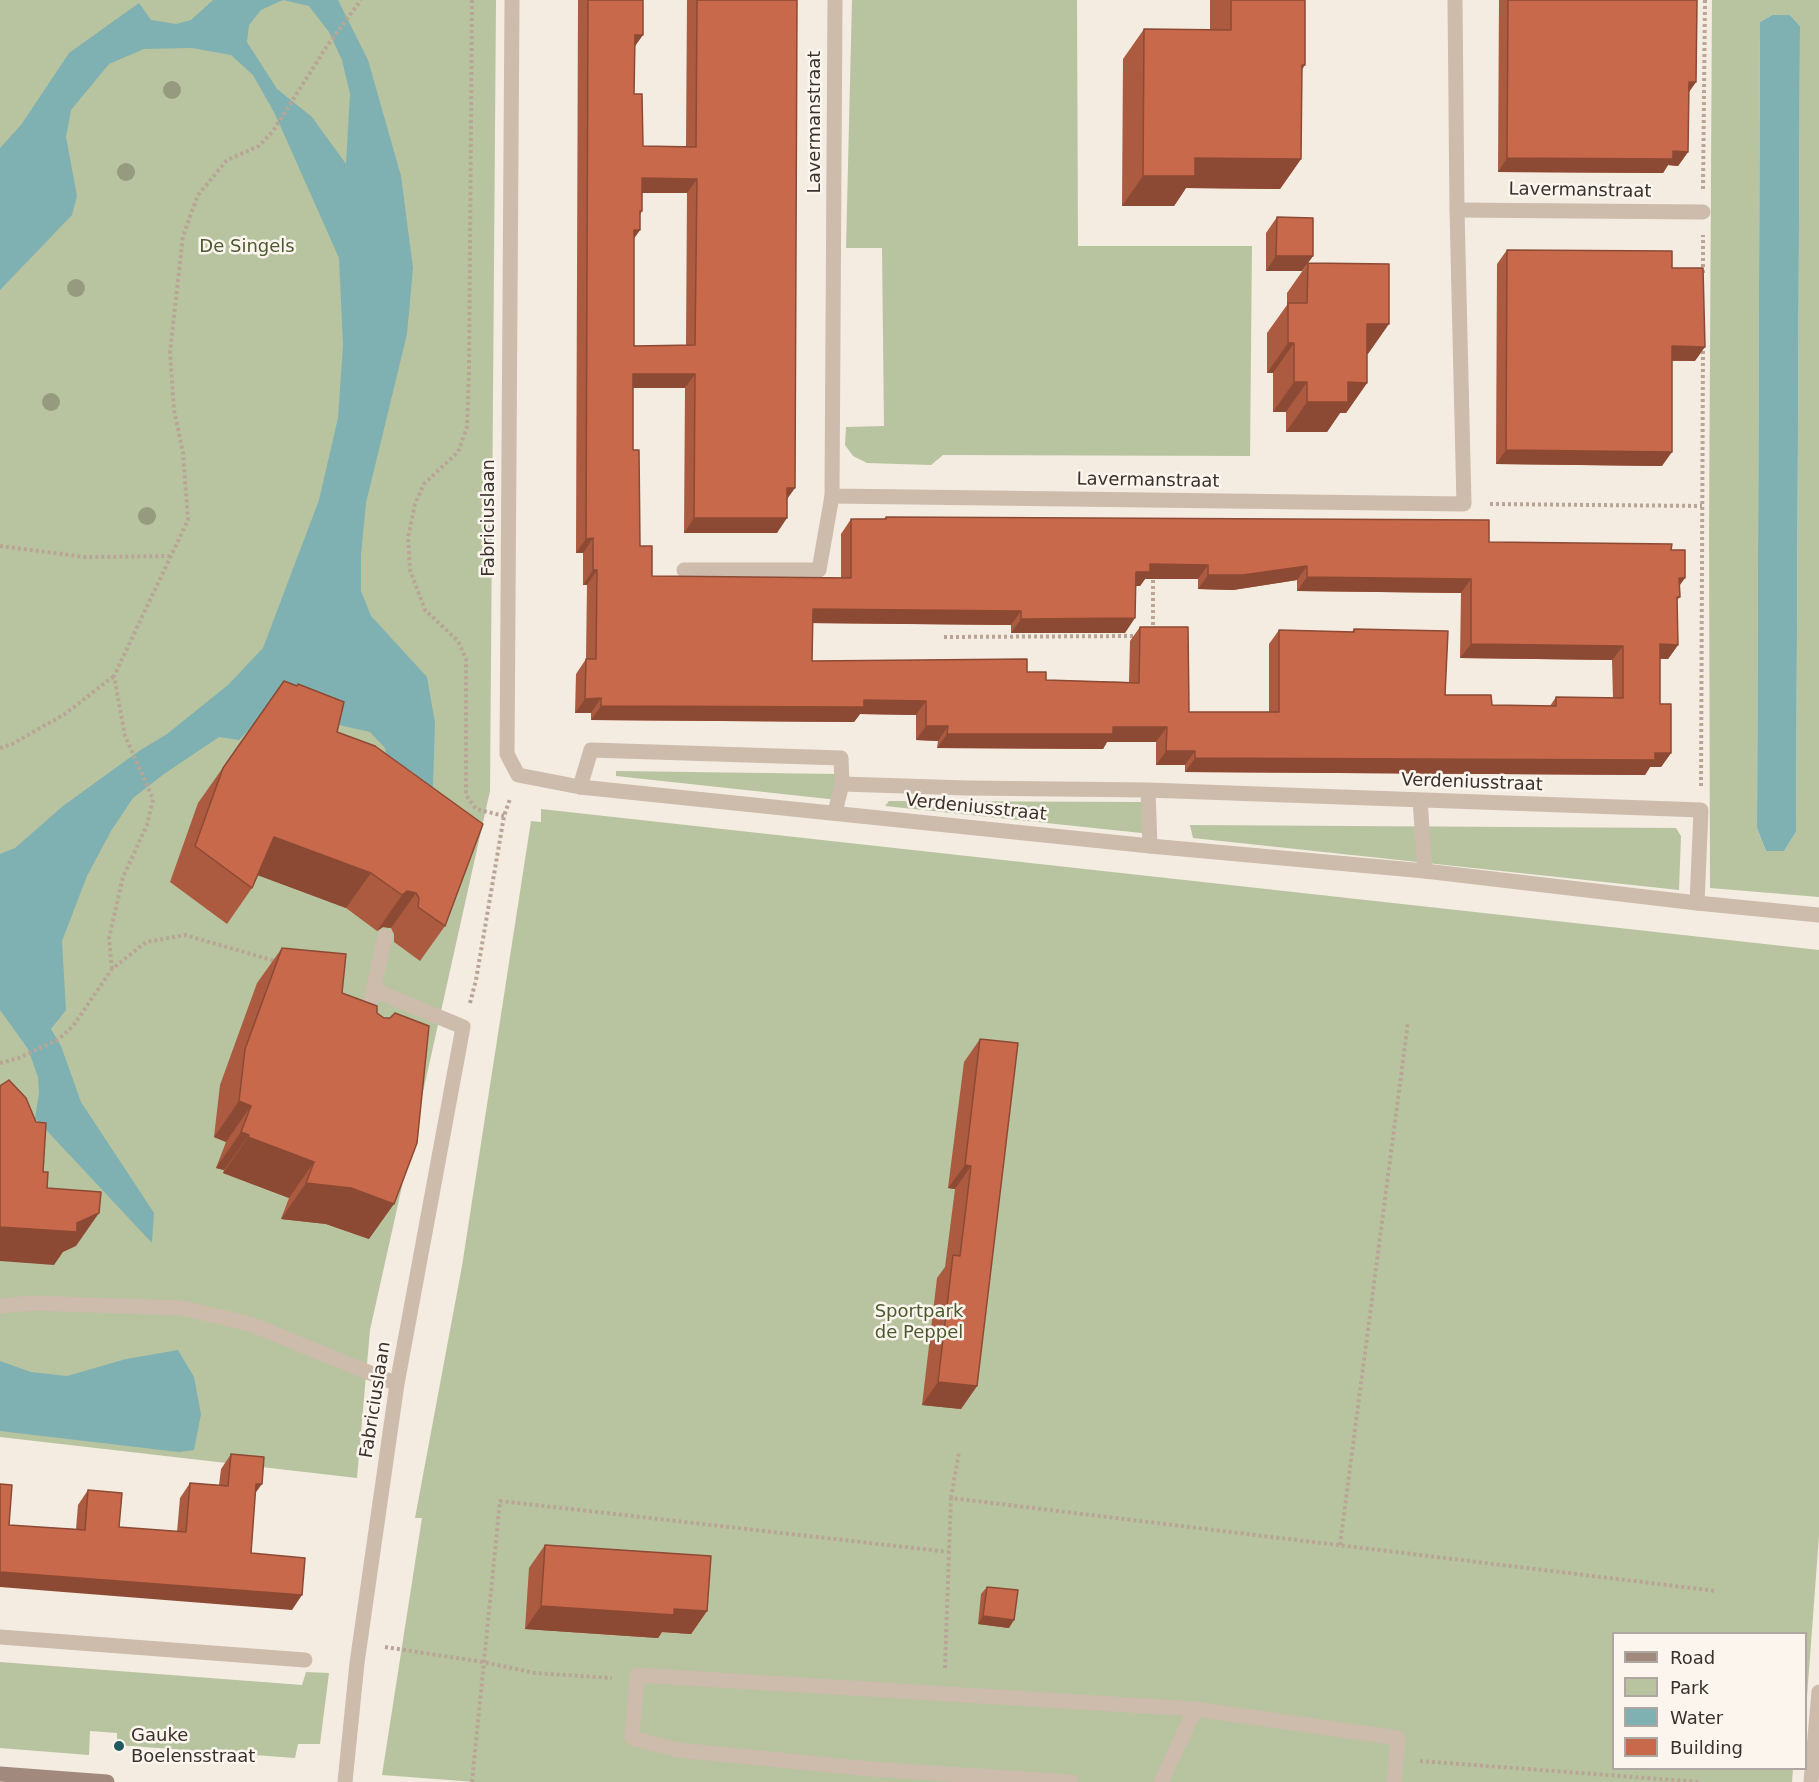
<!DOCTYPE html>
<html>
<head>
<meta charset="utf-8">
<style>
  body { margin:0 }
  #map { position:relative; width:1819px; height:1782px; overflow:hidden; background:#f4ebe1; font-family:"DejaVu Sans",sans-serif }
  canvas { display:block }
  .legend { position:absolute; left:1612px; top:1632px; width:195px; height:138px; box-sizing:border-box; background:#fbf5ee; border:2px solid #aea6a0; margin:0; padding:8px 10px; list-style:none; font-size:18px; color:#3b302b }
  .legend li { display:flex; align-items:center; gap:12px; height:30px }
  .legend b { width:30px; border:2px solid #aea6a0 }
</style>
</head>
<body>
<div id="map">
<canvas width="1819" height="1782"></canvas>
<ul class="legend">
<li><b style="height:8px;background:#a18a7d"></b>Road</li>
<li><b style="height:16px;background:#b8c4a0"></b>Park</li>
<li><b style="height:16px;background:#7fb0b2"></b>Water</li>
<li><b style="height:16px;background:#c8694b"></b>Building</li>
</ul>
</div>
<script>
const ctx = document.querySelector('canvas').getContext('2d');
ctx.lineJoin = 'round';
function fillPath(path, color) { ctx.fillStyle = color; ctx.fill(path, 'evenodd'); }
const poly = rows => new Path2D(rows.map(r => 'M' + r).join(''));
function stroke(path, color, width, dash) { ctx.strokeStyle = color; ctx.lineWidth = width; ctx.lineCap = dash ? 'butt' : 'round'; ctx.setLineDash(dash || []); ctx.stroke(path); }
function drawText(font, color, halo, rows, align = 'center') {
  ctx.font = font + ' "DejaVu Sans",sans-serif'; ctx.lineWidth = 5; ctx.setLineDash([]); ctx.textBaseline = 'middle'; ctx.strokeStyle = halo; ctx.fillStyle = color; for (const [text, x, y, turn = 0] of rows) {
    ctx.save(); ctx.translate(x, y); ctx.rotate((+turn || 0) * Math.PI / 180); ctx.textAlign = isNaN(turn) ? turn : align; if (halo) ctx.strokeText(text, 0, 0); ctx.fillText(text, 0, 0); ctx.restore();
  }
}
fillPath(poly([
  [0,0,496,0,490,791,370,1330,357,1478,0,1437],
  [852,0,1077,0,1078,246,1252,246,1250,456,943,455,931,465,867,463,853,456,845,445,846,427,884,426,882,248,846,248],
  [1712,0,1819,0,1819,897,1710,888,1709,532],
  [1772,15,1790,15,1800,26,1796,832,1784,851,1766,851,1757,828,1760,22],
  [616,771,836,774,838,800,616,776],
  [889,801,1141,802,1151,834,885,806],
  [541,809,1819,950,1819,1536,1806,1710,1806,1634,1614,1634,1614,1768,1793,1769,1792,1782,475,1782,382,1775,422,1518,415,1518,462,1266,531,821,541,822],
  [1190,825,1676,828,1681,836,1679,890,1193,838],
  [0,1662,302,1685,306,1672,329,1673,320,1744,298,1744,295,1758,117,1745,117,1733,90,1731,89,1755,0,1748]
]), '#b8c4a0');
fillPath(poly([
  [213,0,338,0,368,60,401,176,413,268,407,334,366,503,361,555,361,591,371,616,427,677,435,723,432,817,398,801,385,748,370,732,268,709,239,740,219,737,164,774,133,798,111,831,87,876,62,941,66,1010,51,1029,61,1046,81,1102,154,1213,152,1243,35,1118,39,1093,38,1077,28,1049,0,1010,0,854,15,848,63,806,139,751,167,734,228,685,263,648,319,500,338,418,343,345,339,258,275,114,253,75,231,55,192,48,144,49,109,64,71,110,66,137,77,196,72,215,0,290,0,148,21,125,69,53,139,3,151,20,176,24,191,20],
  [283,0,309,6,329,32,342,60,350,94,346,164,312,117,277,89,247,42,249,25,261,10],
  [1772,15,1790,15,1800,26,1796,832,1784,851,1766,851,1757,828,1760,22],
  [178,1350,194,1377,201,1414,194,1450,179,1452,0,1431,0,1361,31,1372,67,1376,126,1359]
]), '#7fb0b2');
stroke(poly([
  [472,0,469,373,467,427,458,452,424,484,415,504,408,538,410,570,425,610,458,641,466,659,466,795,476,809,504,816],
  [1703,189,1705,0],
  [1703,273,1703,235],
  [1490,504,1702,506],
  [0,546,85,557,169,556],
  [1153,631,1153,575],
  [944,637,1135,636],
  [0,748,12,744,65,714,114,676],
  [1701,786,1703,346],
  [112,969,109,938,123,877,147,825,153,799,125,736,114,676,188,520,183,453,174,410,170,352,183,236,198,195,227,160,259,146,273,131,327,46,361,0],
  [470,1003,476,980,504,816,510,799],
  [0,1063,19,1058,59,1039,73,1026,112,969,146,942,185,935,275,961],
  [951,1498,959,1452],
  [1340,1545,1408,1022],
  [385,1647,483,1662,535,1673,612,1678],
  [945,1668,949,1552],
  [1420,1761,1700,1782],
  [472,1782,500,1501,949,1552,951,1498,1716,1591]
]), '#b9a596', 4, [3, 3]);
stroke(poly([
  [1457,210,1703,212],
  [684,570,819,570,832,496],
  [842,784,967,788,1148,790,1701,810,1697,903],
  [580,787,591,750,841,758,842,784,835,812],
  [1148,790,1150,846],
  [1420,800,1425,871],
  [366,1022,385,936],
  [1195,1709,1398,1738,1394,1782],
  [1071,1782,871,1769,678,1750,632,1738,637,1675,1195,1709,1161,1782]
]), '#cdbbac', 15);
stroke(poly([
  [512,0,507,754,518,775,580,787,1150,846,1425,871,1697,903,1819,915],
  [835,0,832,496,1464,504,1457,210,1455,0],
  [0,1306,32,1303,182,1308,250,1324,397,1384],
  [0,1637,305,1660],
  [345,1782,357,1663,397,1384,463,1027,374,990],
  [1811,1782,1819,1692]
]), '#cdbbac', 15);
stroke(poly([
  [0,1774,107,1782]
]), '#a18a7d', 15);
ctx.fillStyle = '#969b7f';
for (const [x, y] of [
  [172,90],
  [126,172],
  [76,288],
  [51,402],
  [147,516]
]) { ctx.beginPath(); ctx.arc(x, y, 9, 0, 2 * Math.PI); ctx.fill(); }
fillPath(poly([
  [578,0,643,0,635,47,634,94,643,146,686,146,687,0,797,0,787,499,777,533,684,533,685,388,633,388,633,450,640,546,652,576,841,578,841,534,851,519,884,519,886,517,1671,550,1679,585,1680,597,1677,600,1678,645,1668,659,1660,659,1660,704,1671,753,1661,767,1650,767,1645,775,1185,772,1185,765,1156,765,1156,742,1107,742,1103,749,937,748,938,741,916,740,916,715,860,714,854,722,591,720,591,713,575,713,576,674,586,659,587,585,583,585,583,553,576,553],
  [642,193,687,193,686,345,634,346,634,238,640,230,640,215,642,211],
  [1145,579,1198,579,1198,589,1233,590,1297,580,1297,591,1461,593,1460,658,1612,660,1613,698,1556,697,1550,706,1492,705,1445,695,1354,629,1352,632,1279,630,1269,644,1269,712,1189,712,1140,627,1130,641,1129,682,1046,680,1027,672,812,661,813,623,1011,625,1011,633,1125,633,1136,586,1140,586],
  [1210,0,1305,0,1305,65,1302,70,1301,159,1280,189,1186,188,1174,206,1122,206,1123,59,1144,29,1210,30],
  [1499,0,1697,0,1696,82,1689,92,1688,152,1678,166,1668,165,1663,173,1498,172],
  [1277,217,1313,256,1302,271,1266,271,1266,233],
  [1507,250,1672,268,1695,361,1672,361,1662,466,1496,464,1497,264],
  [1308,263,1368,354,1367,354,1367,383,1346,413,1340,413,1327,432,1286,432,1286,412,1273,412,1273,373,1267,373,1267,333,1287,305,1287,293],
  [284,681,337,732,445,926,420,961,394,942,394,934,391,928,383,927,377,931,346,908,258,875,252,888,227,924,170,882,198,803],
  [282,948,342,993,369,1239,326,1224,281,1219,289,1198,223,1173,224,1170,216,1168,226,1142,214,1137,220,1085,257,983],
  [980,1039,977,1386,961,1409,922,1405,937,1278,945,1267,955,1189,948,1188,964,1062],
  [231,1454,255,1493,251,1553,292,1610,9,1525,76,1529,78,1505,88,1490,119,1527,177,1532,180,1498,190,1483,219,1485,221,1469],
  [545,1545,707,1611,691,1634,662,1632,658,1638,525,1629,529,1568],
  [987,1587,1009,1628,978,1624,981,1594]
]), '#ac5a40');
fillPath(poly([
  [635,35,643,35,633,49],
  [1689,82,1696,82,1686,96],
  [1673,151,1688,152,1678,166,1668,165,1663,173,1498,172,1507,158],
  [1195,158,1301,159,1280,189,1186,188,1174,206,1122,206,1143,176],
  [642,178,697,179,687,193,632,193],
  [634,230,640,230,630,244],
  [1276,256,1313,256,1302,271,1266,271],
  [1367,324,1389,324,1368,354,1346,354],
  [1288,343,1294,343,1273,373,1267,373],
  [1672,346,1705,347,1695,361,1662,360],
  [633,374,695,374,685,388,623,388],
  [1294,382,1307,382,1286,412,1273,412],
  [1348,382,1367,383,1346,413,1340,413,1327,432,1286,432,1307,402],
  [1506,450,1672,452,1662,466,1496,464],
  [787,488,795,488,785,502],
  [694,518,787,518,777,533,684,533],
  [593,538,583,553,576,553,586,539],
  [1150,564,1208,565,1198,579,1145,579,1140,586,1126,586,1136,572],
  [1307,566,1297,580,1233,590,1198,589,1208,575],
  [593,570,597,570,587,585,583,585],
  [1307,577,1471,579,1461,593,1297,591],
  [1679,578,1685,578,1675,592],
  [813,609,1021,611,1011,625,803,623],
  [1135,618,1125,633,1011,633,1021,619],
  [1471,644,1623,646,1612,660,1460,658],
  [1660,644,1678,645,1668,659,1650,659],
  [601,698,591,713,575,713,585,699],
  [864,700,926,701,916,715,860,714,854,722,591,720,601,706],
  [926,726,948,726,938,741,916,740],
  [1113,727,1167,727,1156,742,1107,742,1103,749,937,748,947,734],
  [1166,751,1195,751,1185,765,1156,765],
  [1671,753,1661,767,1650,767,1645,775,1185,772,1195,758],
  [274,837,371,873,346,908,249,872],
  [407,891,416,893,391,928,383,927,377,931,402,895],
  [239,1101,251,1106,226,1142,214,1137],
  [241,1132,249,1135,224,1170,216,1168],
  [248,1137,314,1162,289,1198,223,1173],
  [965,1165,971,1166,955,1189,948,1188],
  [306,1183,351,1188,394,1204,369,1239,326,1224,281,1219],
  [99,1213,76,1246,63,1252,54,1265,0,1261,0,1227,77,1223],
  [938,1382,977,1386,961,1409,922,1405],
  [256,1484,262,1484,251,1499],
  [0,1572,302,1595,292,1610,0,1587],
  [541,1606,674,1609,707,1611,691,1634,662,1632,658,1638,525,1629],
  [983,1616,1014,1620,1009,1628,978,1624]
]), '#8c4a34');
const building = poly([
  [588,0,643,0,643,35,635,35,634,94,642,94,643,146,696,147,697,0,797,0,795,488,787,488,787,518,694,518,695,374,633,374,633,450,639,450,640,546,652,546,652,576,851,578,851,519,886,519,886,517,1489,520,1489,542,1672,544,1671,550,1685,550,1685,578,1679,578,1680,597,1677,597,1678,645,1660,644,1660,704,1671,704,1671,753,1655,753,1655,760,1195,758,1195,751,1166,751,1167,727,1113,727,1113,734,947,734,948,726,926,726,926,701,864,700,864,707,601,706,601,698,585,699,586,659,596,659,597,570,593,570,593,538,586,539,588,0],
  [642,178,697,179,695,345,634,346,634,230,640,230,640,211,642,211,642,178],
  [1150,564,1208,565,1208,575,1243,575,1307,566,1307,577,1471,579,1471,644,1623,646,1623,698,1556,697,1556,706,1492,705,1491,695,1445,695,1448,631,1354,629,1354,632,1279,630,1279,712,1189,712,1188,627,1140,627,1139,683,1046,680,1046,672,1027,672,1027,659,812,661,813,609,1021,611,1021,619,1135,618,1136,572,1150,572,1150,564],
  [1231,0,1305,0,1305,65,1302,65,1301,159,1195,158,1195,176,1143,176,1144,29,1231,30,1231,0],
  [1508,0,1697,0,1696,82,1689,82,1688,152,1673,151,1673,159,1507,158,1508,0],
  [1277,217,1313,218,1313,256,1276,256,1277,217],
  [1507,250,1672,251,1672,268,1703,268,1705,347,1672,346,1672,452,1506,450,1507,250],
  [1308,263,1389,264,1389,324,1367,324,1367,383,1348,382,1348,402,1307,402,1307,382,1294,382,1294,343,1288,343,1288,303,1307,303,1308,263],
  [284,681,297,686,298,684,344,702,337,732,375,746,483,824,445,926,418,907,419,898,416,893,407,891,402,895,371,873,274,837,252,888,195,846,223,768,284,681],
  [282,948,346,954,342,993,377,1006,377,1013,384,1018,390,1018,395,1013,429,1026,417,1143,394,1204,351,1188,306,1183,314,1162,248,1137,249,1135,241,1132,251,1106,239,1101,245,1049,282,948],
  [980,1039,1018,1043,977,1386,938,1382,953,1255,960,1256,971,1166,965,1165,980,1039],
  [9,1080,26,1098,36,1122,46,1123,43,1172,48,1172,47,1188,101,1192,99,1213,77,1223,77,1232,0,1227,0,1086,9,1080],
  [231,1454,264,1457,262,1484,256,1484,251,1553,305,1558,302,1595,0,1572,0,1484,12,1485,9,1525,85,1530,88,1490,122,1493,119,1527,186,1532,190,1483,228,1486,231,1454],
  [545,1545,711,1556,707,1611,674,1609,674,1615,541,1606,545,1545],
  [987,1587,1018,1590,1014,1620,983,1616,987,1587]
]);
fillPath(building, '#c8694b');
stroke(building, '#8c4a34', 1.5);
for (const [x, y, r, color] of [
  [119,1746,6,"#1f5a5e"]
]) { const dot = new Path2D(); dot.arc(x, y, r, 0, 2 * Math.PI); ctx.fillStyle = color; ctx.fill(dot); stroke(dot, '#fbf5ee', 2); }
drawText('18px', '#3b302b', '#fbf5ee', [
  ["Lavermanstraat",815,122,-90],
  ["Lavermanstraat",1580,191,1],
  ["Lavermanstraat",1148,481,1],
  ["Fabriciuslaan",489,518,-90],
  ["Verdeniusstraat",1472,783,2],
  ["Verdeniusstraat",976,808,6],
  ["Fabriciuslaan",376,1400,-81]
]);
drawText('18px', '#4a5a2e', '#fbf5ee', [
  ["De Singels",247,247],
  ["Sportpark",919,1312],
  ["de Peppel",919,1333]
]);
drawText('18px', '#3b302b', '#fbf5ee', [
  ["Gauke",131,1736],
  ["Boelensstraat",131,1757]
], 'left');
</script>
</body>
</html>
